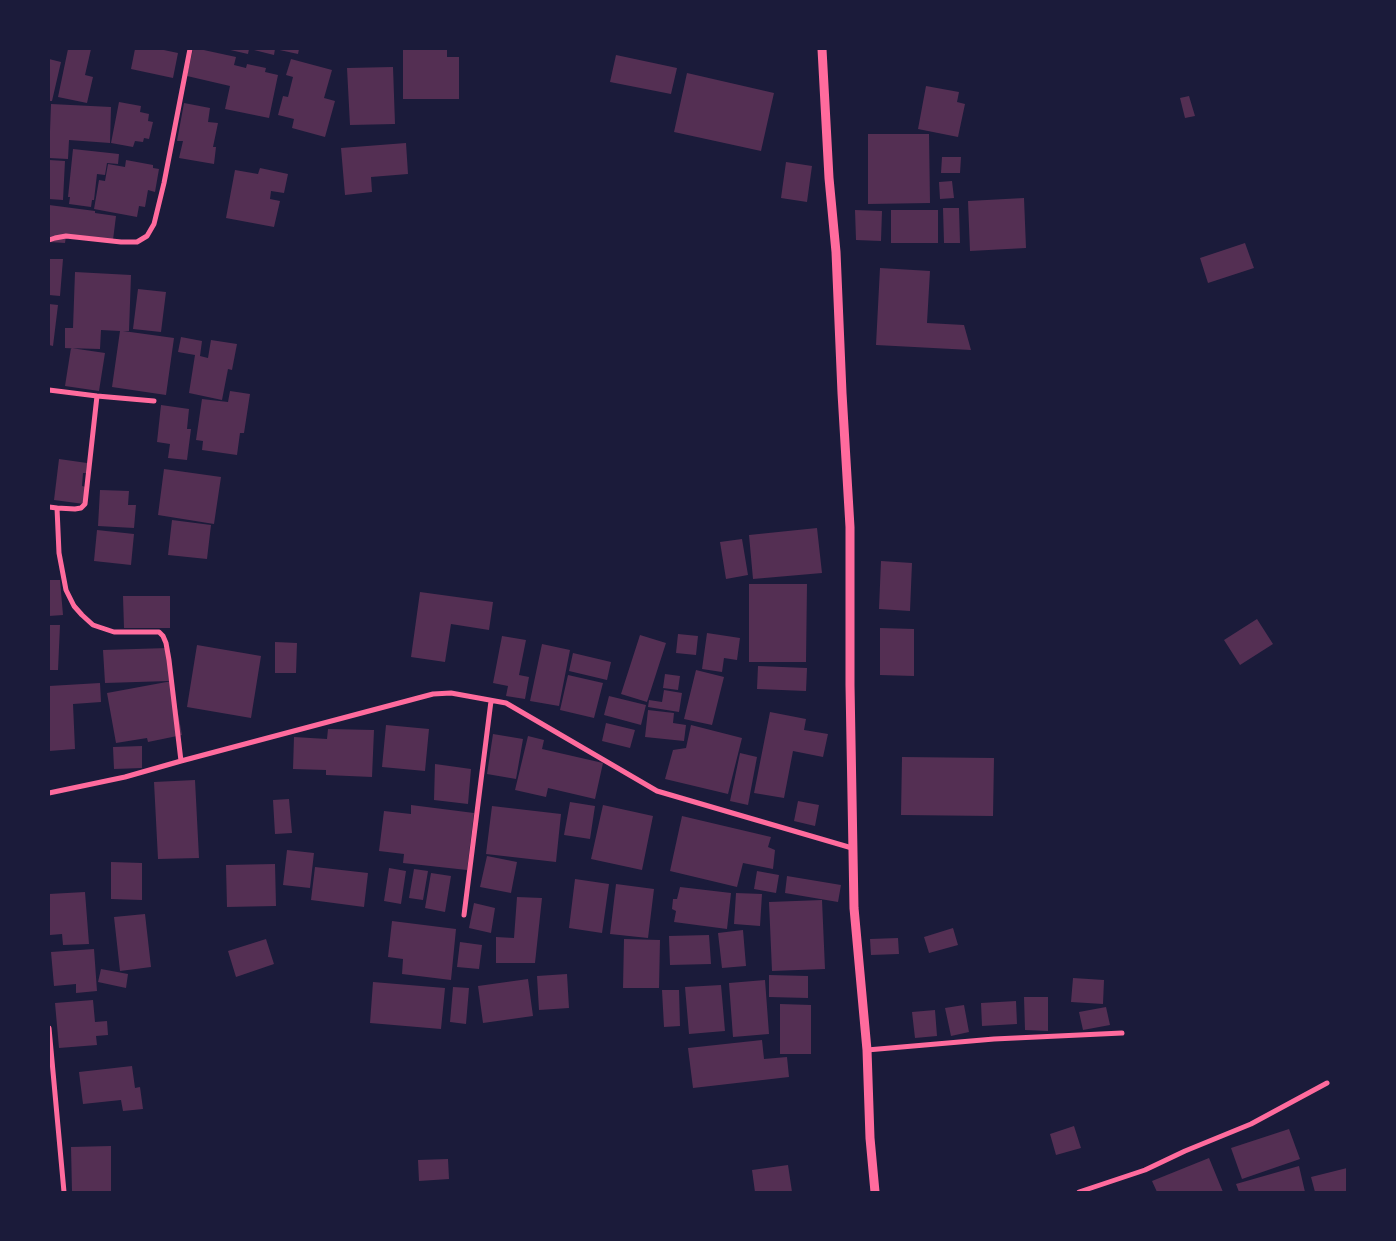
<!DOCTYPE html>
<html>
<head>
<meta charset="utf-8">
<style>
  body { margin:0 }
  #map { position:relative; width:1396px; height:1241px; overflow:hidden; background:#1b1b3a; font-family:"Varela Round",sans-serif }
  canvas { display:block }
  .frame { position:absolute; inset:0; border:50px solid #1b1b3a; pointer-events:none }
</style>
</head>
<body>
<div id="map">
<canvas width="1396" height="1241"></canvas>
<div class="frame"></div>
</div>
<script>
const ctx = document.querySelector('canvas').getContext('2d');
ctx.lineJoin = 'round';
function fillPath(path, color) { ctx.fillStyle = color; ctx.fill(path, 'evenodd'); }
const poly = rows => new Path2D(rows.map(r => 'M' + r).join(''));
function stroke(path, color, width, dash) { ctx.strokeStyle = color; ctx.lineWidth = width; ctx.lineCap = dash ? 'butt' : 'round'; ctx.setLineDash(dash || []); ctx.stroke(path); }
fillPath(poly([
  [68,49,91,49,85,75,93,77,87,103,58,97],
  [135,49,159,49,178,53,173,78,131,69],
  [193,49,199,49,236,57,234,65,246,68,247,64,266,68,265,72,278,75,269,118,225,109,230,86,187,76],
  [226,49,249,49,248,54],
  [250,49,275,49,274,55],
  [275,49,299,49,298,54],
  [403,49,447,49,447,57,459,57,459,99,403,99],
  [616,55,677,68,671,94,610,82],
  [49,59,61,62,52,101,49,101],
  [291,59,332,70,324,98,335,101,325,137,292,128,294,119,278,115,283,96,288,97,293,77,286,75],
  [393,67,395,124,350,125,347,68],
  [687,73,774,93,761,151,674,132],
  [926,86,959,92,957,102,965,104,958,137,918,129],
  [1189,96,1195,116,1185,118,1180,98],
  [119,102,141,106,140,112,149,114,148,121,153,122,149,139,144,138,143,142,135,141,133,147,111,143],
  [184,103,210,108,208,122,218,123,213,147,216,147,214,164,179,158,183,141,177,141],
  [51,104,111,107,110,143,69,140,68,159,49,158],
  [868,134,929,134,930,203,868,204],
  [406,143,408,174,371,177,372,192,345,195,341,148],
  [73,149,119,154,118,164,107,163,105,175,97,174,94,200,92,200,91,207,69,204,70,197,68,197],
  [942,157,961,157,960,173,941,173],
  [49,160,65,161,63,200,49,199],
  [126,160,153,165,153,168,159,169,155,192,148,190,145,207,139,206,137,217,94,209,99,180,105,181,108,164,125,167],
  [786,162,812,166,807,202,781,198],
  [260,168,288,174,284,193,271,191,270,199,280,201,274,227,226,218,235,170,258,174],
  [952,181,954,198,940,199,939,182],
  [1024,198,1026,248,970,251,968,201],
  [49,205,95,211,95,213,116,216,113,240,66,236,65,243,49,242],
  [943,208,959,208,960,243,944,243],
  [855,210,882,211,881,241,856,240],
  [891,210,938,210,938,243,891,243],
  [1245,243,1254,268,1208,283,1200,258],
  [49,259,63,259,60,296,49,295],
  [880,268,930,271,927,323,964,325,971,350,876,345],
  [75,272,131,275,129,331,123,331,174,338,166,395,112,387,120,331,101,330,100,349,65,348,65,328,73,328],
  [138,289,166,292,161,332,133,329],
  [49,304,58,305,53,346,49,345],
  [181,337,202,341,200,356,208,358,211,340,237,344,232,370,228,369,222,400,189,393,195,355,178,352],
  [71,348,105,353,99,391,65,386],
  [230,391,250,394,244,433,240,433,237,455,202,450,203,441,196,440,202,399,228,402],
  [161,405,189,409,187,429,191,429,187,460,168,458,170,444,157,442],
  [59,459,87,463,86,473,83,473,82,486,86,487,84,504,54,500],
  [164,469,221,477,214,524,158,515],
  [100,490,129,491,128,505,136,505,134,528,98,526],
  [172,520,211,525,207,559,168,555],
  [817,528,822,573,753,579,749,535],
  [97,530,134,534,131,565,94,561],
  [742,539,748,575,726,579,720,542],
  [881,561,912,563,910,611,879,609],
  [49,580,60,580,63,615,49,616],
  [749,584,807,584,806,662,749,662],
  [420,592,493,602,489,630,451,624,445,662,411,657],
  [123,596,170,596,170,628,124,628],
  [1257,619,1273,644,1240,665,1224,640],
  [49,625,60,625,58,670,49,670],
  [880,628,914,629,914,676,880,675],
  [707,633,740,638,737,660,724,658,722,672,702,669],
  [678,634,698,636,696,655,676,653],
  [640,635,666,643,647,702,621,694],
  [502,636,526,640,519,675,529,677,525,699,506,696,508,686,493,683],
  [275,642,297,643,296,673,275,673],
  [542,644,570,650,559,706,530,701],
  [197,645,261,656,251,718,187,707],
  [168,648,169,681,105,683,103,650],
  [573,653,611,662,607,680,569,671],
  [758,666,807,668,806,691,757,689],
  [696,670,724,677,712,725,684,719],
  [665,674,680,676,678,690,663,688],
  [568,675,603,683,594,718,560,710],
  [172,681,182,735,148,742,147,738,116,743,107,693],
  [100,683,101,702,73,704,75,749,49,751,49,686],
  [664,690,682,693,679,712,648,707,649,700,662,702],
  [609,696,646,705,641,725,604,715],
  [648,710,674,713,673,723,686,725,684,741,645,737],
  [770,712,806,719,804,730,828,734,823,757,793,751,784,798,754,793],
  [606,723,635,730,630,748,602,741],
  [386,725,429,729,425,771,382,767],
  [691,725,742,738,728,794,665,779,673,750,686,748],
  [328,729,374,730,372,777,326,775,326,770,293,769,294,737,327,739],
  [493,734,523,739,516,779,487,774],
  [528,736,544,740,542,749,603,763,595,799,548,788,546,797,515,790],
  [142,746,142,768,114,769,113,747],
  [740,753,757,757,748,805,730,801],
  [902,757,994,758,993,816,901,815],
  [435,764,471,769,468,804,434,800],
  [195,780,199,858,158,859,154,782],
  [289,799,292,833,275,834,273,800],
  [798,801,819,805,815,826,794,821],
  [570,802,595,806,590,839,564,835],
  [411,805,474,813,467,870,403,863,404,854,379,851,384,811,411,814],
  [603,805,653,816,642,870,591,859],
  [492,806,561,814,556,862,486,854],
  [682,816,771,837,768,847,775,850,773,869,743,863,737,887,670,871],
  [287,850,314,853,310,888,283,885],
  [487,856,517,862,511,893,480,887],
  [111,862,142,863,142,900,111,899],
  [275,864,276,906,227,907,226,865],
  [315,867,368,873,364,907,311,900],
  [389,868,406,871,401,904,384,901],
  [414,869,428,871,423,900,409,898],
  [757,871,779,875,776,893,754,889],
  [431,873,451,876,445,912,425,908],
  [787,876,841,885,838,902,785,893],
  [575,879,609,884,602,933,569,928],
  [616,884,654,889,648,938,610,934],
  [680,887,731,893,727,929,674,922,676,911,672,909,673,899,677,899],
  [85,892,89,944,63,945,62,934,50,935,49,894],
  [736,893,762,894,760,926,734,924],
  [517,897,542,898,535,963,496,963,496,937,514,938],
  [822,900,825,969,772,971,769,902],
  [474,903,495,908,491,933,469,928],
  [145,914,151,967,120,971,114,917],
  [392,921,456,929,451,980,402,974,403,959,388,957],
  [953,928,958,945,929,953,924,937],
  [743,930,746,966,722,968,718,933],
  [709,935,711,964,670,965,669,936],
  [898,938,899,954,871,955,870,939],
  [266,939,274,964,236,977,228,951],
  [624,939,660,940,659,988,623,988],
  [460,942,482,945,479,969,457,967],
  [94,949,97,991,76,993,76,984,54,986,51,952],
  [101,969,128,974,126,988,98,982],
  [567,974,569,1008,539,1010,537,976],
  [769,975,808,976,808,998,769,997],
  [1073,978,1104,980,1103,1004,1071,1002],
  [528,979,533,1016,483,1023,478,986],
  [765,980,769,1034,733,1037,729,983],
  [373,982,445,988,441,1029,370,1023],
  [721,985,725,1031,689,1034,685,987],
  [453,987,469,988,466,1024,450,1022],
  [662,990,679,990,680,1026,664,1027],
  [1024,997,1048,997,1048,1031,1025,1030],
  [93,1000,95,1022,107,1021,108,1035,96,1036,97,1045,59,1048,55,1003],
  [1016,1001,1017,1024,982,1026,981,1003],
  [780,1004,811,1005,811,1054,780,1054],
  [964,1005,969,1032,951,1036,945,1008],
  [1106,1007,1110,1025,1083,1030,1079,1012],
  [935,1010,937,1036,915,1038,912,1012],
  [762,1040,764,1059,787,1057,789,1077,693,1088,688,1048],
  [132,1066,135,1088,140,1087,143,1109,123,1111,121,1100,83,1104,79,1072],
  [1074,1126,1081,1148,1056,1155,1050,1134],
  [1289,1129,1300,1159,1242,1179,1231,1148],
  [111,1146,111,1192,72,1192,71,1147],
  [1209,1158,1223,1192,1157,1192,1152,1181],
  [448,1159,449,1179,419,1181,418,1160],
  [788,1165,792,1192,755,1192,752,1170],
  [1299,1166,1305,1192,1239,1192,1236,1184],
  [1347,1168,1347,1192,1315,1192,1311,1177]
]), '#542f53');
stroke(poly([
  [49,240,55,238,66,236,121,242,137,242,147,236,154,224,164,183,190,49],
  [49,390,97,396,154,401],
  [49,507,57,508,59,553,66,590,74,606,82,615,93,625,114,632,159,632,163,636,166,643,169,660,181,761],
  [57,508,75,509,81,508,85,504,97,396],
  [49,793,125,777,181,761,433,694,451,693,506,703,657,791,852,848],
  [464,915,491,701],
  [49,1028,64,1192],
  [867,1050,994,1039,1122,1033],
  [1079,1192,1145,1170,1185,1151,1251,1124,1327,1083]
]), '#ff6b9d', 5);
stroke(poly([
  [822,49,829,178,836,252,842,393,850,527,850,685,854,908,867,1050,870,1138,875,1192]
]), '#ff6b9d', 9);
</script>
</body>
</html>
